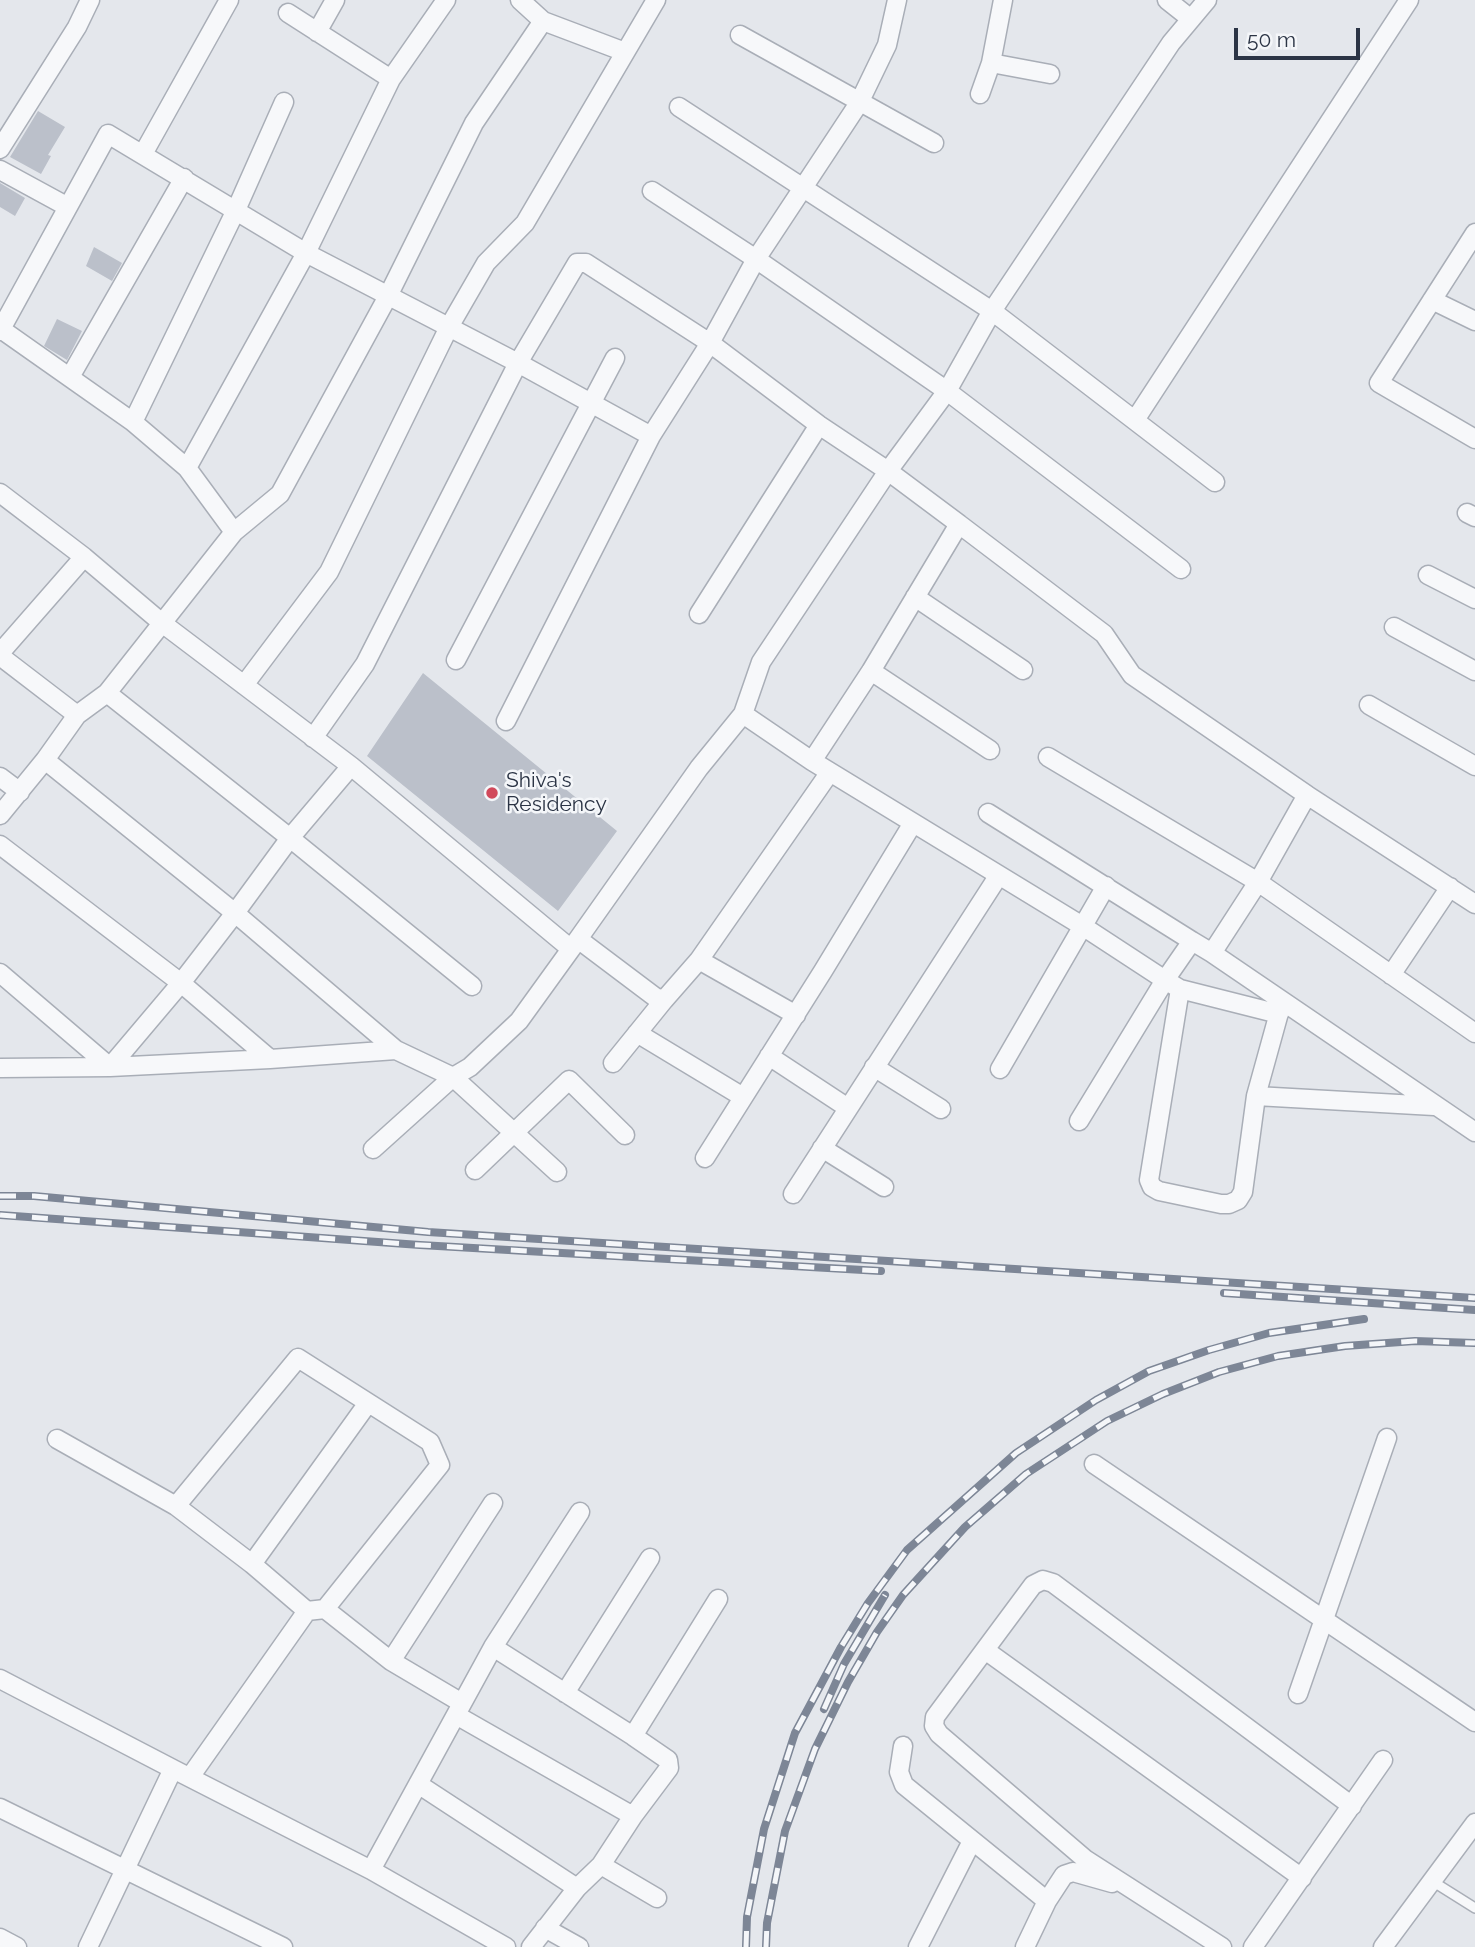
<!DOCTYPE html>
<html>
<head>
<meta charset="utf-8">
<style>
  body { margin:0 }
  #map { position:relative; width:1475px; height:1947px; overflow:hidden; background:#e4e7ec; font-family:Raleway,sans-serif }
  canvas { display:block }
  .scale { position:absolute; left:1234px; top:28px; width:126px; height:32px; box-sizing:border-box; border:4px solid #2b3445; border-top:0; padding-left:9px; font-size:21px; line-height:24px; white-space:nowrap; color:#2b3445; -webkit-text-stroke:5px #f4f6f9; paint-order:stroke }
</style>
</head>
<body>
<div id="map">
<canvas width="1475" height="1947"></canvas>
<div class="scale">50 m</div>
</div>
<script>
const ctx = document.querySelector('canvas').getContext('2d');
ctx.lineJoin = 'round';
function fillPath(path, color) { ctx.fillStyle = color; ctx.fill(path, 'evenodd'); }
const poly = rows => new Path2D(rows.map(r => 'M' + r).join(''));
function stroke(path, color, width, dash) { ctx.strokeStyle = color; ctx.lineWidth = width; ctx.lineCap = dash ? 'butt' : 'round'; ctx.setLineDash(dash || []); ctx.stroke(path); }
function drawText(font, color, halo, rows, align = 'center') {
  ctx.font = font + ' Raleway,sans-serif'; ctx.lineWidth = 5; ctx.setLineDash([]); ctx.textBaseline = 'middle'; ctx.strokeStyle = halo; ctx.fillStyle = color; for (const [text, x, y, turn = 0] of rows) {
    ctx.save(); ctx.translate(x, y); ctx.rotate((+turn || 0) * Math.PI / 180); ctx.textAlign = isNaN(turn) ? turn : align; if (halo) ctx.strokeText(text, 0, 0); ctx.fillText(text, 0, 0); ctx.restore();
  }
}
fillPath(poly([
  [38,111,65,127,48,155,51,156,41,174,10,157],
  [0,183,25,198,15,216,0,207],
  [94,247,122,263,112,281,86,266],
  [57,319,82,331,67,360,44,346],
  [423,673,617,831,558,911,367,756]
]), '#bbc0ca');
const service = poly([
  [1432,1881,1475,1908]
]);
const minor = poly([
  [520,0,543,21,625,52],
  [1167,0,1191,19],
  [288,13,391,79],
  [317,32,335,0],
  [740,35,934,143],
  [991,63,1050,74],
  [980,94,991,63,1003,0],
  [679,107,992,311,1171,43,1207,0],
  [0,149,77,27,90,0],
  [143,154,229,0],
  [0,170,68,207],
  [652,191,756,259,859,103,887,45,897,0],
  [1475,233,1379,383,1475,439],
  [1432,300,1475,321],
  [1,329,133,422,187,468],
  [0,331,108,134,306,253,187,468,234,532,107,693,77,715,45,760,0,815],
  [70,377,184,178],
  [1135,420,1409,0],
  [133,422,236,210,284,102],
  [0,493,84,557,162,623,351,766],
  [1467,513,1475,517],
  [234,532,280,494,388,296,474,123,543,21],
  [1181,569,947,391,992,311,1215,482],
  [1428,575,1475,599],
  [915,597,1023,670],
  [699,614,819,425],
  [1394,627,1475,671],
  [0,653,84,557],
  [0,656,77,715],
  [456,660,615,358],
  [871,671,990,750],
  [244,685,329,572,449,327,486,263,525,223,656,0],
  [107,693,290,838,472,986],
  [1369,705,1475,766],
  [743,714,812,761,1084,927,1165,980,1192,941,1212,953,1258,882,1307,795,1475,904],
  [506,721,651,436],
  [313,738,365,664,518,363,577,263,586,263,710,343,819,425,888,471,959,524],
  [1048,757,1258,882,1475,1033],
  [45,760,235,913,181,983,110,1067],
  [812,761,871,671,959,524,1104,634,1132,675,1307,795],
  [0,777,20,792],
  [988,813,1192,941],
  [0,845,181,983,270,1059],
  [578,939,655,997,664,1000,699,960,830,772],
  [1212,953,1475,1132],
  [699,960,796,1015],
  [0,973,110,1067,0,1068],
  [1391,975,1450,887],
  [1180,989,1279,1014],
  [637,1033,743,1097],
  [396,1050,453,1077,470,1067,519,1021,571,949],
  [769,1056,848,1108],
  [613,1063,664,1000],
  [110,1067,270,1059,396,1050,235,913,290,838,351,766,571,949,699,768,743,714,761,662,888,471,947,391,756,259,710,343,651,436,518,363,306,253,391,79,446,0],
  [874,1067,941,1109],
  [1000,1069,1106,886],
  [1256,1096,1434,1106],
  [1079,1121,1165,980,1180,989,1149,1180,1152,1187,1159,1191,1221,1204,1229,1204,1238,1200,1243,1192,1256,1096,1282,1002],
  [822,1148,884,1187],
  [373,1149,453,1077,557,1172],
  [705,1158,823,971,913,823],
  [475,1170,569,1080,625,1135],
  [793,1194,999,875],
  [57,1439,176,1506,298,1358,430,1442,440,1465,325,1609,307,1611,190,1777],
  [1094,1464,1475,1722],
  [176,1506,252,1564,307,1611],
  [252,1564,368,1403],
  [325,1609,391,1661,462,1703],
  [493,1647,633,1736,668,1760,669,1768,633,1816,601,1865,577,1888,531,1947],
  [985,1650,1302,1878],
  [391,1661,493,1503],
  [0,1679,173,1769],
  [565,1693,650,1558],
  [1298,1694,1387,1438],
  [456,1715,633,1816],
  [633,1736,718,1599],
  [903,1746,899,1772,904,1785,1047,1901],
  [418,1784,577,1888],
  [0,1808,283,1947],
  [601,1865,657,1898],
  [371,1870,506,1947],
  [545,1928,579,1947],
  [0,1938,17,1947],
  [88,1947,173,1769,371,1870,493,1647,580,1512],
  [918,1947,972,1841],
  [1025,1947,1047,1901,1064,1875,1073,1872,1112,1883],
  [1222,1947,1085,1859,939,1734,934,1726,935,1717,1033,1585,1043,1580,1053,1583,1352,1806],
  [1253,1947,1383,1760],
  [1383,1947,1475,1823]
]);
stroke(service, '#a9aeb7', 12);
stroke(minor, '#a9aeb7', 21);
stroke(service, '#f7f8fa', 9);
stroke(minor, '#f7f8fa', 18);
const rail = poly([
  [0,1196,34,1196,428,1232,1475,1298],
  [0,1215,420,1245,881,1271],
  [1224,1293,1475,1310],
  [824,1709,844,1664,885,1595],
  [746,1947,747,1917,764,1829,795,1733,841,1647,868,1603,907,1550,1016,1453,1096,1400,1149,1371,1209,1350,1269,1333,1364,1319],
  [766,1947,767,1923,785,1831,815,1749,848,1682,877,1632,903,1595,965,1527,1026,1474,1107,1421,1163,1394,1219,1372,1278,1356,1345,1346,1415,1341,1475,1343]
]);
stroke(rail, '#7d8696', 8);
stroke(rail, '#f4f6f9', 5, [16]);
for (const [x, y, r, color] of [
  [492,793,7,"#d1495b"]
]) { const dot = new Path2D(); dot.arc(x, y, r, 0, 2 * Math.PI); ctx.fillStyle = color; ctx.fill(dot); stroke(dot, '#f4f6f9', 2.5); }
drawText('21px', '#2b3445', '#f4f6f9', [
  ["Shiva's",506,781],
  ["Residency",506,805]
], 'left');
</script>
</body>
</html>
